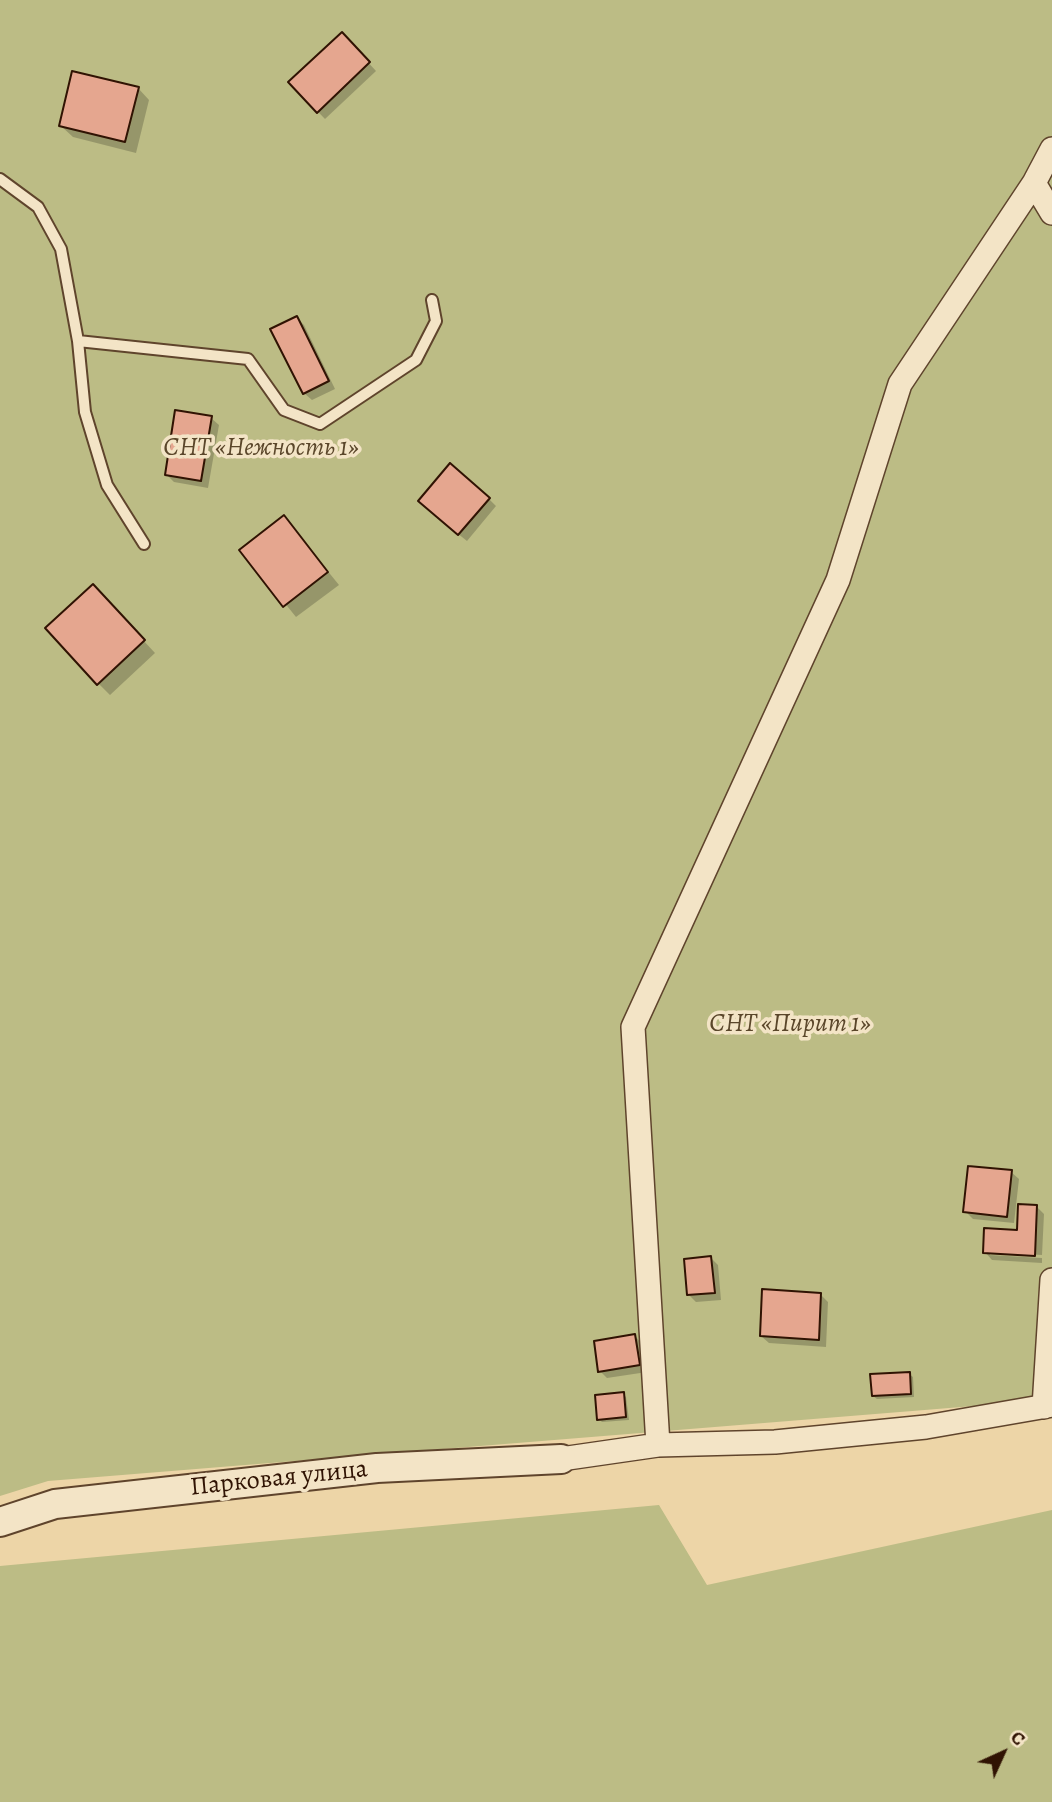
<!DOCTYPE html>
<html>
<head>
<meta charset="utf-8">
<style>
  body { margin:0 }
  #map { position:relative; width:1052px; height:1802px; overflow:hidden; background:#edd5a7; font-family:Alegreya,serif }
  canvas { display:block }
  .north { position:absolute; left:968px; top:1718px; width:70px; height:70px; -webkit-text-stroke:5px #f3e4c6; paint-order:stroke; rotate:45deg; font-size:19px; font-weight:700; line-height:28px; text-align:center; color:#301303 }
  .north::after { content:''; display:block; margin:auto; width:24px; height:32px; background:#301303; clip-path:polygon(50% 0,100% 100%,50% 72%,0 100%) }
</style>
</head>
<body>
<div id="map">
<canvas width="1052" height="1802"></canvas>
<div class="north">С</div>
</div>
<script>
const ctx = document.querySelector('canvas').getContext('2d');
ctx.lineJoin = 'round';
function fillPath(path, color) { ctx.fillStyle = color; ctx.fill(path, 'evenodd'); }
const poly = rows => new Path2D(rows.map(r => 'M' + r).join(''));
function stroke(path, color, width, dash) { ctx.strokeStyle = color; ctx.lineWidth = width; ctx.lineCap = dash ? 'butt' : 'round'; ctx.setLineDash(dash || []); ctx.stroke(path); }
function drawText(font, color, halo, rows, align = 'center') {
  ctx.font = font + ' Alegreya,serif'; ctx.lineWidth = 7; ctx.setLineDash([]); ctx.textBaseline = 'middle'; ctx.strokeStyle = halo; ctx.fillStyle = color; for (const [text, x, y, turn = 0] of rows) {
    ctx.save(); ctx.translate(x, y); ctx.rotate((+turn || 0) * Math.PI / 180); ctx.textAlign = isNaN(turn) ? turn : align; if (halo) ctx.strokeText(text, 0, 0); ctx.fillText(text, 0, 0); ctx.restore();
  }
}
fillPath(poly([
  [0,0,1052,0,1052,1396,1011,1403,48,1481,0,1496],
  [659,1505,707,1585,1052,1510,1052,1802,0,1802,0,1566]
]), '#bcbc85');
fillPath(poly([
  [342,34,376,71,325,119,290,83],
  [138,88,149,100,136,153,73,137,61,126],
  [297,318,304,325,335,389,312,400,304,393],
  [211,418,219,425,208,488,174,482,167,475],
  [489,499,496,506,467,541,427,509],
  [284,517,339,585,296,617,242,550],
  [104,598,155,653,110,695,98,683],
  [1011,1172,1019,1179,1014,1223,973,1219,965,1211],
  [1037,1207,1044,1214,1042,1255,990,1252,990,1255,1042,1258,1042,1263,992,1260,985,1252,1018,1232],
  [711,1258,718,1265,721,1300,696,1302,689,1295],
  [821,1295,828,1302,826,1347,769,1343,761,1336],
  [635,1336,642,1344,647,1372,607,1378,600,1371],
  [909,1374,913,1377,914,1397,877,1399,873,1396],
  [623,1394,626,1397,629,1420,602,1422,599,1419]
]), '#0003');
const building = poly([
  [342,32,370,62,317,113,288,82,342,32],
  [72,71,139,87,125,142,59,126,72,71],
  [297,316,329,381,303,394,270,329,297,316],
  [175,410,212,416,201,481,165,475,175,410],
  [450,463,490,498,458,535,418,501,450,463],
  [284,515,328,572,283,607,239,550,284,515],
  [93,584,145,640,97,685,45,628,93,584],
  [968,1166,1012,1170,1007,1217,963,1212,968,1166],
  [1018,1204,1037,1205,1035,1256,983,1253,984,1228,1017,1230,1018,1204],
  [711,1256,715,1293,687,1295,684,1259,711,1256],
  [762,1289,821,1293,819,1340,760,1336,762,1289],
  [635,1334,640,1365,598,1372,594,1341,635,1334],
  [910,1372,911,1394,872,1396,870,1374,910,1372],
  [624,1392,626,1417,597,1420,595,1395,624,1392]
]);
fillPath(building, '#e5a68f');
stroke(building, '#301303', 2);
const service = poly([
  [0,179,38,207,61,249,78,341,85,412,107,485,144,544],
  [78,341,248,359,284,410,320,424,416,360,436,321,432,300]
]);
const minor = poly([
  [1052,149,1034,183,1052,213],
  [1044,1407,1052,1280],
  [658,1445,633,1027,838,580,900,384,1034,183],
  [561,1459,658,1445,775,1442,926,1427,1052,1405]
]);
const tertiary = poly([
  [0,1522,55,1504,377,1468,561,1459]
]);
stroke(service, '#5f442c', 14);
stroke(minor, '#5f442c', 26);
stroke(tertiary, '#5f442c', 32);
stroke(service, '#f3e4c6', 10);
stroke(minor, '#f3e4c6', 23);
stroke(tertiary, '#f3e4c6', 28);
drawText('italic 26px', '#5a462a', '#f3e4c6', [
  ["СНТ «Нежность 1»",261,449],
  ["СНТ «Пирит 1»",790,1025]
]);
drawText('26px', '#301303', '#f3e4c6', [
  ["Парковая улица",279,1479,-6]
]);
</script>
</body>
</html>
